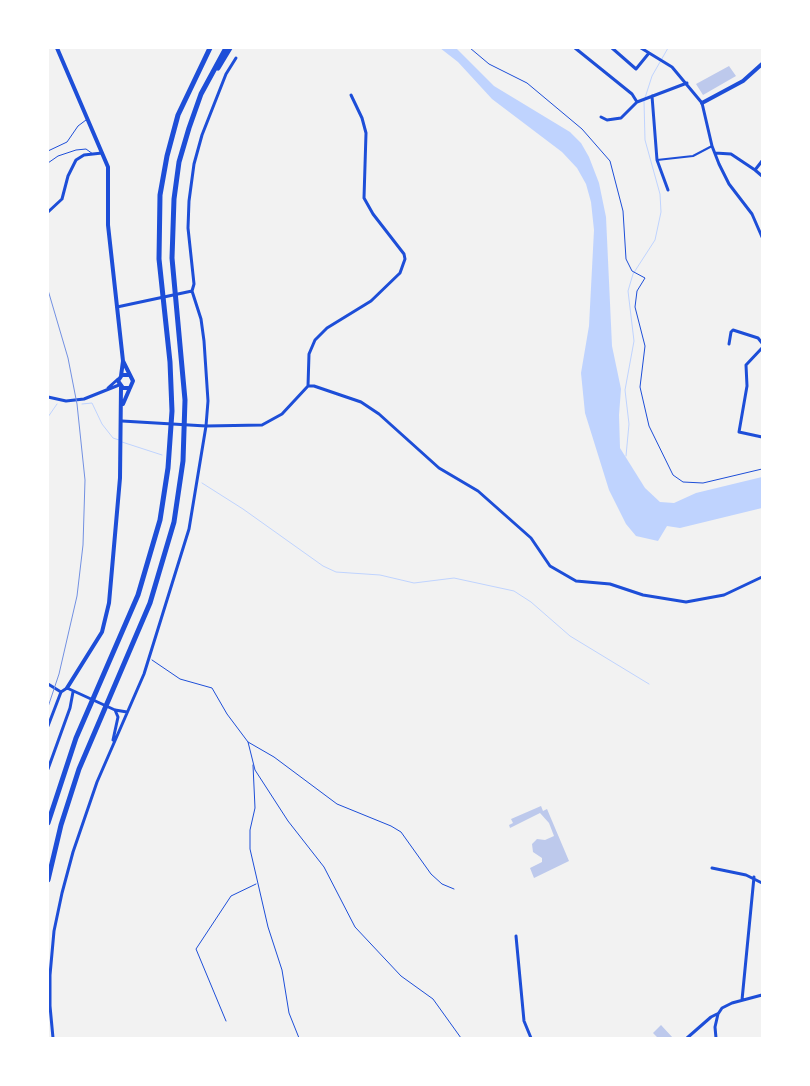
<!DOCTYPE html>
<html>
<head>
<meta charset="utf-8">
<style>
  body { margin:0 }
  #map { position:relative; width:810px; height:1086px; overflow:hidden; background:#f2f2f2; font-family:"Playfair Display",serif }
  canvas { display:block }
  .frame { position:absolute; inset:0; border:49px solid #fff; pointer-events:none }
</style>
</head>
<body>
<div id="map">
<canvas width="810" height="1086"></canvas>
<div class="frame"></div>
</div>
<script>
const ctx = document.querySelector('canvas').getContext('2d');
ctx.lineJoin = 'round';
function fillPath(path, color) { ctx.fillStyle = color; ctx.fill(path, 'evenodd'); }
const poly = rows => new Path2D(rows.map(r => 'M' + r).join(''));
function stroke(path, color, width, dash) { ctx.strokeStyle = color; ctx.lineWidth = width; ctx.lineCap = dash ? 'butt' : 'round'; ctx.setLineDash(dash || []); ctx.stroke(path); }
fillPath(poly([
  [440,48,456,48,494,86,570,132,581,143,589,157,599,183,606,217,612,346,621,389,619,415,620,448,645,488,660,502,674,503,696,493,762,477,762,508,680,528,667,526,658,541,636,536,626,524,609,490,585,413,581,373,589,326,594,230,591,202,586,184,577,168,562,152,492,99,458,62]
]), '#bfd3fe');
stroke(poly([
  [82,404,92,403,102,424,113,438,119,440],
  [48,417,57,404],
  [122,442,162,455],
  [626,456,629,424,625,390,634,341,628,291,633,274,655,240,661,212,660,194,645,140,644,101,652,76,668,48],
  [202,483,243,509,323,566,336,572,380,575,414,583,454,578,514,591,531,602,570,636,649,684]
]), '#bfd3fe', 1);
fillPath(poly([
  [729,66,736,76,703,95,696,84],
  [541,806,543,811,547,809,569,861,534,878,530,868,542,862,542,858,533,852,532,844,537,839,545,840,554,836,549,823,540,813,510,828,509,825,513,823,511,819],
  [661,1025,673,1038,658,1038,653,1033]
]), '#bdc9ec');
stroke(poly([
  [470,48,489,64,527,83,582,129,610,161,623,211,626,259,632,271,645,278,637,291,635,307,645,346,640,387,649,426,673,475,683,482,703,483,762,469],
  [152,660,180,679,212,688,227,714,248,742,255,770,288,821,324,867,355,927,401,976,433,999,461,1038],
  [248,742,274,757,337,804,391,826,401,832,431,874,442,884,454,889],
  [253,765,255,808,250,830,250,849,268,927,282,970,289,1013,299,1038],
  [226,1021,196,949,231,896,256,884]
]), '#1d4ed8', 1);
stroke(poly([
  [48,151,67,142,78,126,86,120],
  [48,163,58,156,76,150,86,149,93,154]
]), '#1d4ed8', 1);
stroke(poly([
  [657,160,693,156,712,146]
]), '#1d4ed8', 2);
stroke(poly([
  [575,48,632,94,637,102],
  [612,48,636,69,649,53],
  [641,48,672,67,702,103,712,146,719,164,729,184,752,214,762,237],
  [652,96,657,160,668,190],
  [601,117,607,120,621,118,637,102,687,83],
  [715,153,731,154,755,170],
  [762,161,755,170,762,176],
  [48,212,62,199,68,176,76,160,84,155,102,153],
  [117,307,192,291],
  [729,344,731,332,733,330,758,338,762,343],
  [762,348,746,365,747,386,739,432,762,437],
  [308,386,309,354,315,340,327,328,371,301,400,273,405,259,404,254,373,214,364,198,366,133,362,118,351,95],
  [108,388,118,379],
  [48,397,66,401,84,399,119,385],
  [122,421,206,426,262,425,282,414,308,386,314,386,361,402,379,414,439,468,478,491,531,538,550,566,576,581,610,584,643,595,686,602,724,595,762,577],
  [48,684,61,692],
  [48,726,61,692,67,688,115,710,127,712],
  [113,740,118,717,115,710],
  [48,769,70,708,73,692],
  [712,868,746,875,762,883],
  [516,936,524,1021,531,1038],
  [742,1000,754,877],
  [53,1038,50,1006,50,975,54,931,62,893,73,852,97,782,144,674,189,529,206,426,208,401,204,341,201,319,192,291,194,284,188,228,189,201,194,164,202,135,226,74,236,58],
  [687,1038,711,1017,717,1014],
  [716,1038,715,1027,718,1014,722,1008,732,1003,762,995]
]), '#1d4ed8', 3);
stroke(poly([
  [57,48,108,167,108,225,123,361,121,376],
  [702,103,743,81,762,64],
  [130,375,122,375,118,381,123,388,130,388],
  [123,404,133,381,123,361],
  [67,688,102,632,109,603,120,478,121,387]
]), '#1d4ed8', 4);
stroke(poly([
  [218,68,230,48],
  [48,823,76,738,138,595,160,520,168,468,172,411,170,362,159,259,160,195,167,156,178,115,210,48],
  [48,880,61,825,79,769,150,603,174,522,183,461,185,400,172,258,174,199,179,162,189,128,201,94,226,48]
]), '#1d4ed8', 5);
stroke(poly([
  [48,290,68,358,77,404,85,480,83,545,77,596,59,674,48,707]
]), '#7290e2', 1);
</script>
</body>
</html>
